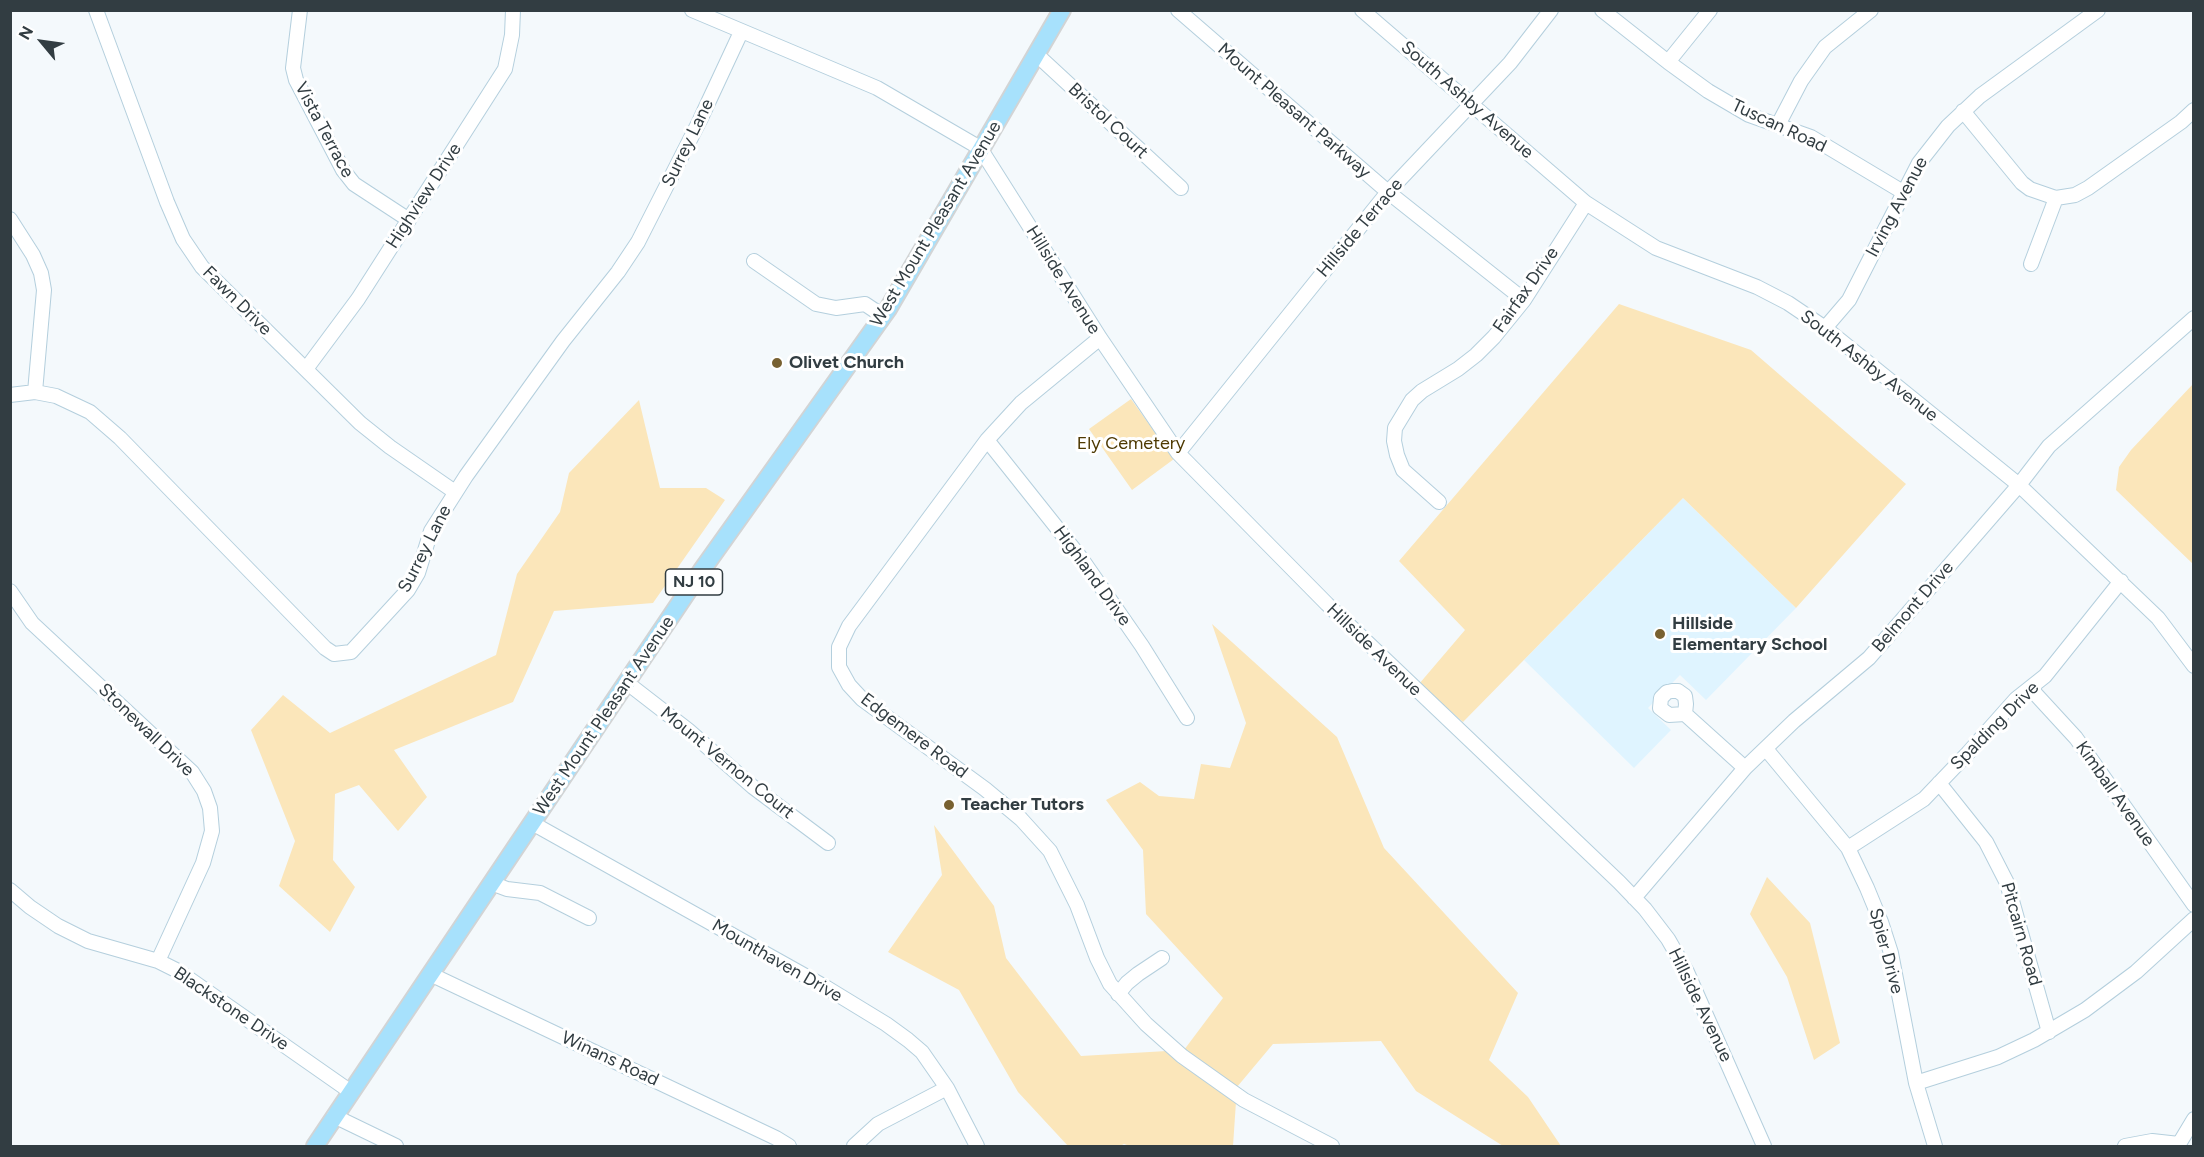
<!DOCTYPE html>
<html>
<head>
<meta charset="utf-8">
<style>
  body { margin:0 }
  #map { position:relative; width:2204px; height:1157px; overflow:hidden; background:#f4f9fc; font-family:Figtree,sans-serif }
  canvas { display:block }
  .frame { position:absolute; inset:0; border:12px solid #323d42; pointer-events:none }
  .north { position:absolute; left:12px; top:12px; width:60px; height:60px; -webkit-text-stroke:4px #fff; paint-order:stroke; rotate:299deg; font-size:16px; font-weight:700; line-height:24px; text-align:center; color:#323d42 }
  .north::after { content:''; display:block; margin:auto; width:21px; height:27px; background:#323d42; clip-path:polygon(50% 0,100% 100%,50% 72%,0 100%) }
</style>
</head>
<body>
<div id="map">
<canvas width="2204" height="1157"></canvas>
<div class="frame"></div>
<div class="north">N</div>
</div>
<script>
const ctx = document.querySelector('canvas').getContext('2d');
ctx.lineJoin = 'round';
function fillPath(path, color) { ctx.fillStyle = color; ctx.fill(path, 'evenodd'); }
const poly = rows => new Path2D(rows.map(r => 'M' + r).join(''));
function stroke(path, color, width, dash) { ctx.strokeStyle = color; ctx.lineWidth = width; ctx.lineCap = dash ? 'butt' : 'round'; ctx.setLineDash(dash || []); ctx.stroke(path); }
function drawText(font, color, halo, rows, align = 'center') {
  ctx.font = font + ' Figtree,sans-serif'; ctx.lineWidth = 6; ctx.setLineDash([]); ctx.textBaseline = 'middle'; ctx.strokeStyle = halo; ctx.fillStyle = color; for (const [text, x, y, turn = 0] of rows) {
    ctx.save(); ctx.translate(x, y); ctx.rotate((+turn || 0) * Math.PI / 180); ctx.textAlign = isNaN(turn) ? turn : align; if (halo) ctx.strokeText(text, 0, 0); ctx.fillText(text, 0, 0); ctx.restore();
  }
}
fillPath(poly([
  [1683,498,1796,608,1706,700,1680,675,1648,708,1671,730,1634,768,1524,660]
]), '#dff4ff');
fillPath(poly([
  [1619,304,1751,350,1906,484,1796,608,1683,498,1463,722,1419,684,1465,630,1399,561],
  [2193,384,2193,564,2116,490,2119,467,2131,450],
  [1131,399,1174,459,1132,490,1089,429],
  [639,400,660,488,706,488,725,500,653,603,554,611,513,702,394,750,427,797,398,831,359,785,335,794,333,860,355,887,330,932,279,886,295,841,251,730,283,695,330,733,496,655,517,574,560,512,569,473],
  [1212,624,1337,737,1384,848,1518,993,1489,1060,1528,1097,1561,1146,1503,1146,1416,1091,1381,1041,1273,1044,1237,1087,1233,1146,1130,1146,1124,1144,1120,1146,1068,1146,1018,1092,959,990,888,952,942,875,934,825,994,906,1006,958,1081,1056,1184,1050,1223,998,1146,914,1143,850,1106,800,1140,782,1159,796,1194,799,1201,764,1230,768,1246,723],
  [1767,877,1810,923,1840,1043,1814,1060,1787,977,1750,914]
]), '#fbe6ba');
const minor = poly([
  [96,10,167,202,183,239,202,267,360,423,390,447,455,492],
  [300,10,293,68,296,80,343,170,354,184,409,220],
  [692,10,877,88,980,148,1100,338,1178,453,1327,604,1619,882,1645,909,1668,939,1687,972,1764,1146],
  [1178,10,1388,192,1524,300],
  [1362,10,1586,203,1656,248,1757,287,1788,303,1825,328,2019,485,2158,618,2194,666],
  [1602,10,1668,62,1708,91,1749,115,1811,137,1903,192],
  [1036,54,1181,188],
  [1668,62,1710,10],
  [1963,111,2022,183,2030,189,2056,198,2075,195,2088,188,2181,122,2194,110],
  [1778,125,1801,81,1825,47,1871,10],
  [10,219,33,255,41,273,44,290,35,392],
  [754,261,816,304,836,308,865,304,883,316],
  [2031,264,2056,198],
  [1825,328,1849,300,1919,163,1948,126,1980,96,2098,10],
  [1100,338,1021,403,987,440,849,626,839,647,839,667,849,685,862,699,985,789,1021,819,1050,851,1077,905,1097,958,1110,984,1146,1024,1182,1056,1244,1100,1332,1146],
  [306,369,358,299,505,69,512,35,513,10],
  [10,395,35,392,56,396,90,412,120,438,325,648,334,654,351,652,408,590,418,573,431,531,466,476,563,341,618,272,638,242,700,120,741,32],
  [987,440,1081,558,1142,646,1187,718],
  [1178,453,1388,192,1510,63,1551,10],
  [1439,502,1403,470,1397,455,1394,441,1395,428,1412,400,1422,391,1458,369,1476,355,1494,337,1524,300,1586,203],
  [10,591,32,623,192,772,204,791,210,808,212,831,203,863,158,961],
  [626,682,688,730,753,787,828,843],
  [2030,688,2076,738,2194,905],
  [1672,691,1678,691,1685,696,1686,704,1685,714,1669,715,1660,708,1661,698,1667,692,1672,691],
  [1685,714,1745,768],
  [1766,749,1848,848,1867,888,1881,922,1891,953,1916,1083,1935,1146],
  [1939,783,1986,842,2007,883,2049,1032],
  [532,823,827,988,886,1024,908,1040,922,1052,947,1088,977,1146],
  [1848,848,1924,799,1968,753,2016,699,2045,676,2121,581],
  [491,883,507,889,540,893,589,918],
  [10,890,30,907,58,926,88,941,158,961,178,971,351,1092],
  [1634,898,1745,768,1794,721,1869,658,2019,485,2049,446,2194,318],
  [430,974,776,1138,789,1146],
  [1118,994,1127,983,1138,974,1162,958],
  [1916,1083,1998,1057,2034,1040,2085,1010,2136,972,2194,919],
  [334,1116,396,1146],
  [854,1146,878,1124,947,1088],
  [2125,1146,2152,1141,2179,1144,2194,1119]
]);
const major = poly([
  [315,1146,702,570,888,309,1062,10]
]);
stroke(minor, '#b4cfdd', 16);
stroke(major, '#d2d4d5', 20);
stroke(minor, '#fff', 14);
stroke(major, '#a7e1fc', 16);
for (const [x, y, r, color] of [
  [777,363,6,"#786131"],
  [1660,634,6,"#786131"],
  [949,805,6,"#786131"]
]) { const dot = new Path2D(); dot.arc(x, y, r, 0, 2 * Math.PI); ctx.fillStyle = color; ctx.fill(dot); stroke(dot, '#fff', 2); }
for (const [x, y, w] of [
  [694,582,57]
]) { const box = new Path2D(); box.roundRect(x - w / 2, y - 13, w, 26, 4.5); ctx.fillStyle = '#fff'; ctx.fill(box); stroke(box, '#323d42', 1.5); }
drawText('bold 16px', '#323d42', null, [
  ["NJ 10",694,582]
]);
drawText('18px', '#323d42', '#fff', [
  ["South Ashby Avenue",1467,100,41],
  ["Mount Pleasant Parkway",1294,111,41],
  ["Bristol Court",1108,121,43],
  ["Tuscan Road",1779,126,25],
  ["Vista Terrace",324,130,62],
  ["Surrey Lane",688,143,-64],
  ["Highview Drive",424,196,-57],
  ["Irving Avenue",1897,207,-62],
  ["West Mount Pleasant Avenue",936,224,-59],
  ["Hillside Terrace",1360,228,-50],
  ["Hillside Avenue",1063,280,58],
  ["Fairfax Drive",1526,290,-55],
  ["Fawn Drive",237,301,45],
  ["South Ashby Avenue",1869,366,38],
  ["Surrey Lane",425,549,-63],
  ["Highland Drive",1092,576,54],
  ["Belmont Drive",1913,607,-49],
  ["Hillside Avenue",1374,650,44],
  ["West Mount Pleasant Avenue",604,716,-56],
  ["Spalding Drive",1995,726,-45],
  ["Stonewall Drive",146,730,44],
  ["Edgemere Road",914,736,37],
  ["Mount Vernon Court",727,763,39],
  ["Kimball Avenue",2115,794,55],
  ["Pitcairn Road",2021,934,74],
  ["Spier Drive",1886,951,75],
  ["Mounthaven Drive",777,961,30],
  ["Hillside Avenue",1700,1005,64],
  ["Blackstone Drive",231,1009,34],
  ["Winans Road",610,1059,25]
]);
drawText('bold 18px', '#323d42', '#fff', [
  ["Olivet Church",789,363],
  ["Hillside",1672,624],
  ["Elementary School",1672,645],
  ["Teacher Tutors",961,805]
], 'left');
drawText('18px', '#4e3902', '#fff', [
  ["Ely Cemetery",1131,444]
]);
</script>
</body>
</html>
